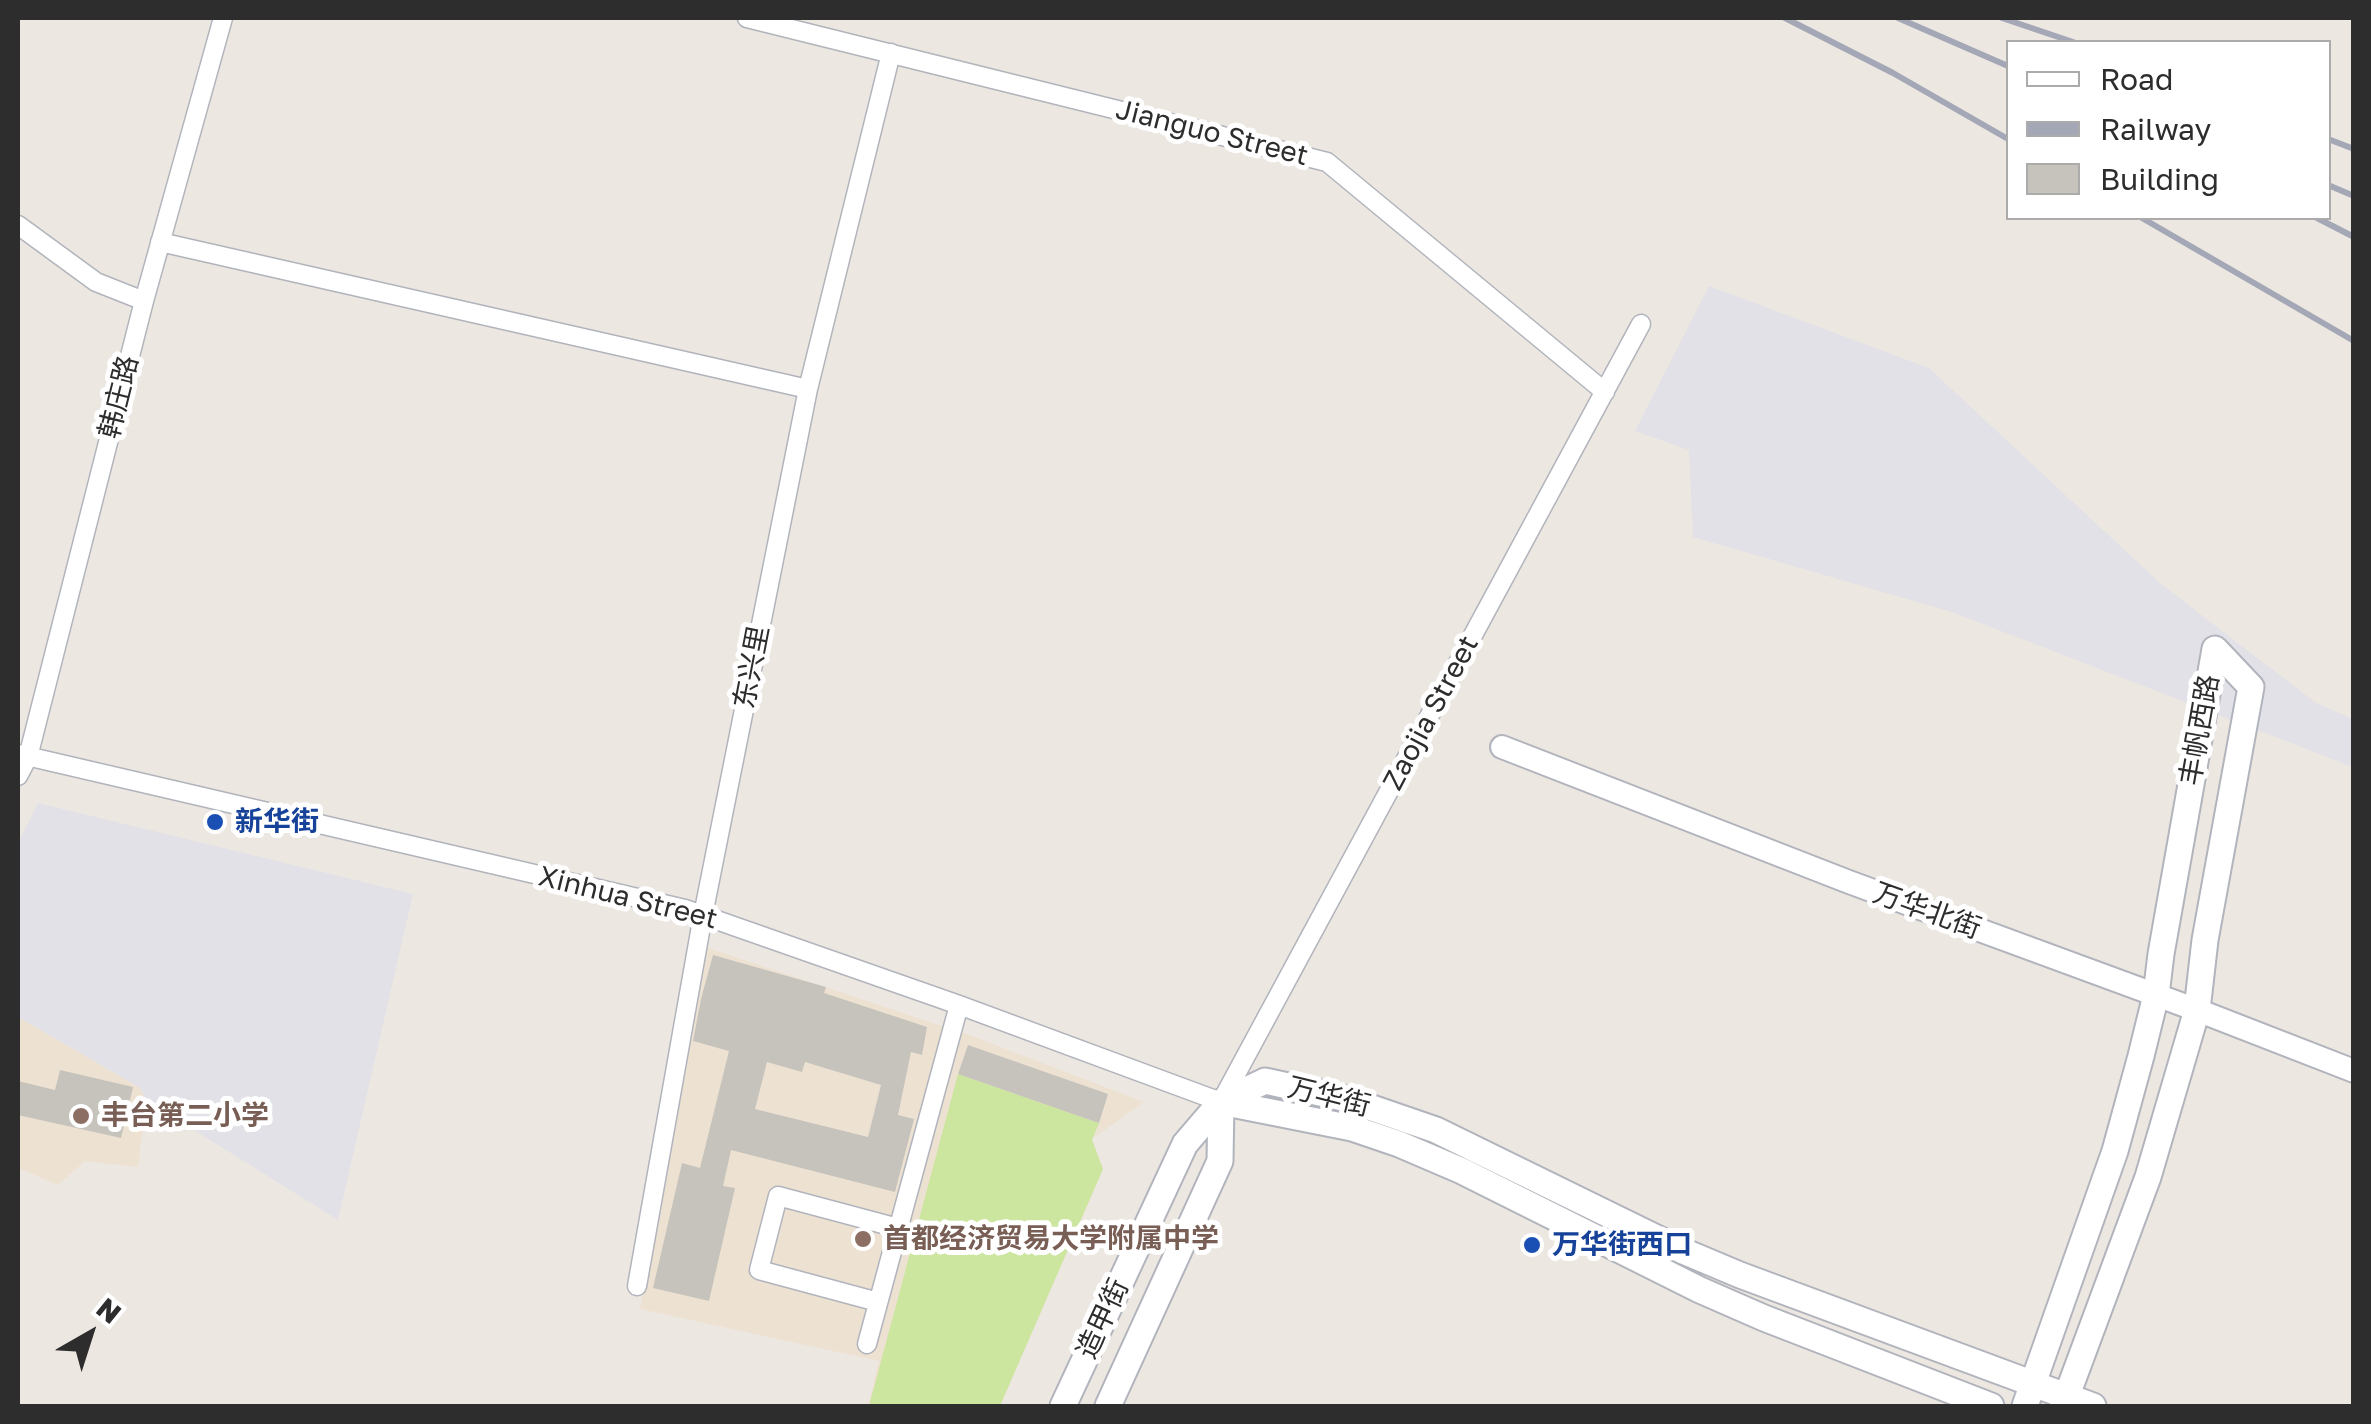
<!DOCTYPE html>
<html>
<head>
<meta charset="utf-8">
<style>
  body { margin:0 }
  #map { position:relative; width:2371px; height:1424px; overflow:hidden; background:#ede7e1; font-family:"Golos Text",sans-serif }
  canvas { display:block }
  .frame { position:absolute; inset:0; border:20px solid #2d2d2d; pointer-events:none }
  .legend { position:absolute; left:2006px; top:40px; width:325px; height:180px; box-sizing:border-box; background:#fff; border:2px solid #ababab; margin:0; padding:12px 18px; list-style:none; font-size:30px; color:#2d2d2d }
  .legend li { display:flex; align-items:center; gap:20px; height:50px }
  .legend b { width:50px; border:2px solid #ababab }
  .north { position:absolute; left:40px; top:1284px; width:100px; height:100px; -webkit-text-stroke:8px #fff; paint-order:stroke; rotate:39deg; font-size:28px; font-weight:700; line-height:40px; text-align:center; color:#2d2d2d }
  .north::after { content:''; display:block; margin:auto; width:35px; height:45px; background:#2d2d2d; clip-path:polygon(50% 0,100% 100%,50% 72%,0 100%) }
</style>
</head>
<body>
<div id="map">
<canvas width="2371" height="1424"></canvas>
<div class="frame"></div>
<ul class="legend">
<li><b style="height:12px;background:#fff"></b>Road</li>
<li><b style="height:12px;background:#a4a8b6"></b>Railway</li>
<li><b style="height:28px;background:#c6c2bc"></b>Building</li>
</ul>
<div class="north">N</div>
</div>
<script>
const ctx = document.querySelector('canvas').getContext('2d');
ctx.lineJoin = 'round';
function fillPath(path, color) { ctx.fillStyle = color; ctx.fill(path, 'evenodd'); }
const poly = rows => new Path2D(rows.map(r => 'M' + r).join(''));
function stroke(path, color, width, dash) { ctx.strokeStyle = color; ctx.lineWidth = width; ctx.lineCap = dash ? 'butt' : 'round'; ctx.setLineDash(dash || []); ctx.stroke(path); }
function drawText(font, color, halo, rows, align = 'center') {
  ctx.font = font + ' "Golos Text","Noto Sans SC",sans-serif'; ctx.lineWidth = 10; ctx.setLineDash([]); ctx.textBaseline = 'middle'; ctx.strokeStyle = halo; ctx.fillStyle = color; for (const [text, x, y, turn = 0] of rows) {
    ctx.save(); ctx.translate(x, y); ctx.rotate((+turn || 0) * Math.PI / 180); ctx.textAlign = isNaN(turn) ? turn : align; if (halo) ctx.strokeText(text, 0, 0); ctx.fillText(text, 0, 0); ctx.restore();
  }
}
fillPath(poly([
  [1709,286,1929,368,2161,584,2316,703,2353,719,2353,767,1952,612,1693,537,1689,450,1635,431],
  [38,803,413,894,338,1220,146,1100,140,1088,18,1017,18,843]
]), '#e2e1e7');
fillPath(poly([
  [708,948,972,1036,1144,1102,1092,1139,1103,1169,1000,1406,868,1406,879,1361,640,1309],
  [18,1017,140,1088,146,1100,138,1167,85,1161,58,1185,18,1168]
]), '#ede2d2');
fillPath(poly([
  [958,1074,1099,1123,1092,1140,1103,1169,1000,1406,869,1406]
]), '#cce59f');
fillPath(poly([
  [713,955,826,987,824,993,927,1027,922,1055,911,1052,898,1115,914,1119,895,1192,731,1150,723,1186,735,1188,709,1301,653,1288,682,1163,700,1168,729,1051,693,1041,701,999],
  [767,1062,802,1072,805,1062,881,1085,868,1137,755,1109],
  [968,1045,1108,1094,1099,1123,958,1074],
  [60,1070,133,1087,121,1138,18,1115,18,1081,55,1090]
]), '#c6c2bc');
const minor = poly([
  [747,18,1327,162,1605,392],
  [18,225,96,282,144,301],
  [160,242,808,389],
  [18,754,685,909,959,1005,1221,1102,1641,324],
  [18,776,28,757,144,301,223,18],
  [637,1286,703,915,808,389,891,53],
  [878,1302,759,1270,778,1196,898,1228],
  [867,1344,959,1005]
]);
const tertiary = poly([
  [1502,747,1849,882,2197,1010,2354,1071]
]);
const secondary = poly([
  [1221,1102,1352,1128,1399,1144,1462,1171,1700,1290,1764,1318,1991,1406],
  [1063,1406,1185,1144,1221,1102,1265,1081,1343,1098,1436,1130,1683,1251,1740,1275,2093,1406],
  [1108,1406,1220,1161,1221,1102],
  [2025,1406,2115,1151,2141,1056,2156,995,2161,954,2215,649,2251,687,2205,940,2197,1010,2148,1177,2063,1406]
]);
stroke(minor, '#b1b4bc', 21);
stroke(tertiary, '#b1b4bc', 26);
stroke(secondary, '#b1b4bc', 29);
stroke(minor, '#fff', 18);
stroke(tertiary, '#fff', 22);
stroke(secondary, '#fff', 25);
stroke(poly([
  [1785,18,1893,73,2008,139],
  [1898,18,2008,66],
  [2002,18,2073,42],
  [2328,139,2354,149],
  [2328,185,2354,196],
  [2142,218,2354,341],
  [2317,218,2354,237]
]), '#a4a8b6', 6);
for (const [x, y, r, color] of [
  [215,822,10,"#1a4fb4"],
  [81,1116,10,"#8d6e63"],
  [863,1239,10,"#8d6e63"],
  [1532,1245,10,"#1a4fb4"]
]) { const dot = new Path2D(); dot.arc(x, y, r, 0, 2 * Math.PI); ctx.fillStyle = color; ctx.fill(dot); stroke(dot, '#fff', 4); }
drawText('28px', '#2d2d2d', '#fff', [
  ["Jianguo Street",1212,133,14],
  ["韩庄路",119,397,-76],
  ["东兴里",752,667,-79],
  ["Zaojia Street",1431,713,-62],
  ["丰帆西路",2200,730,-80],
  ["Xinhua Street",628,898,14],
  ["万华北街",1927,911,20],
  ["万华街",1329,1097,14],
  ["造甲街",1103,1319,-65]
]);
drawText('bold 28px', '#164399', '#fff', [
  ["新华街",235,822],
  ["万华街西口",1552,1245]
], 'left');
drawText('bold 28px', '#785e54', '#fff', [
  ["丰台第二小学",101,1116],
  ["首都经济贸易大学附属中学",883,1239]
], 'left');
</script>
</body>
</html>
